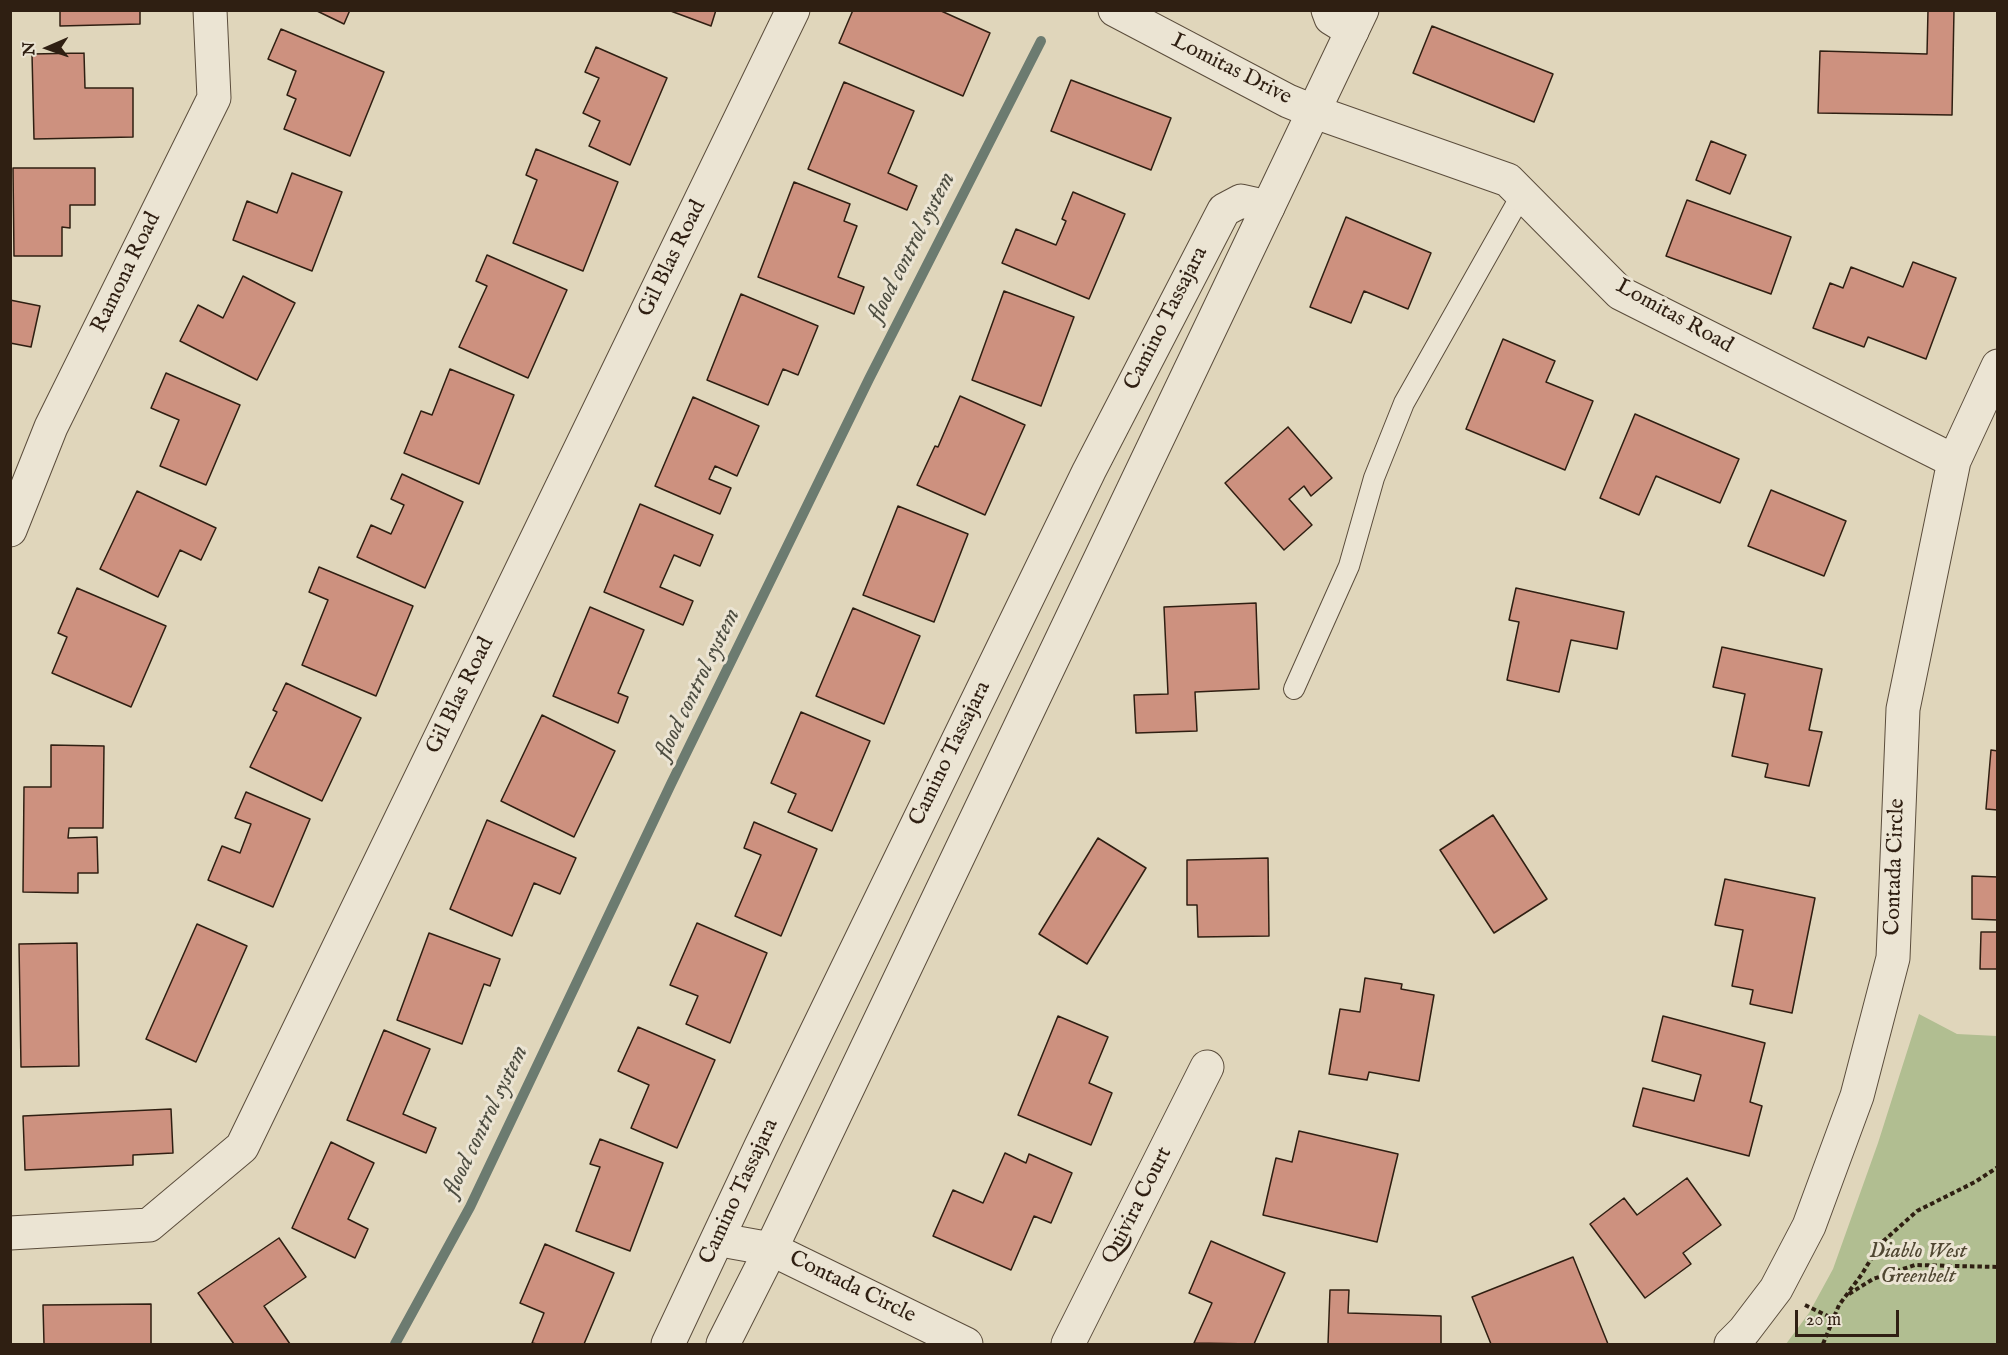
<!DOCTYPE html>
<html>
<head>
<meta charset="utf-8">
<style>
  body { margin:0 }
  #map { position:relative; width:2008px; height:1355px; overflow:hidden; background:#e0d6bb; font-family:"IM FELL English",serif }
  canvas { display:block }
  .frame { position:absolute; inset:0; border:12px solid #2f1f12; pointer-events:none }
  .north { position:absolute; left:18px; top:18px; width:60px; height:60px; -webkit-text-stroke:4px #ebe4d3; paint-order:stroke; rotate:268deg; font-size:16px; font-weight:700; line-height:24px; text-align:center; color:#2f1f12 }
  .north::after { content:''; display:block; margin:auto; width:21px; height:27px; background:#2f1f12; clip-path:polygon(50% 0,100% 100%,50% 72%,0 100%) }
  .scale { position:absolute; left:1795px; top:1310px; width:104px; height:27px; box-sizing:border-box; border:3px solid #2f1f12; border-top:0; padding-left:8px; font-size:18px; line-height:21px; white-space:nowrap; color:#2f1f12; -webkit-text-stroke:4px #ebe4d3; paint-order:stroke }
</style>
</head>
<body>
<div id="map">
<canvas width="2008" height="1355"></canvas>
<div class="frame"></div>
<div class="north">N</div>
<div class="scale">20 m</div>
</div>
<script>
const ctx = document.querySelector('canvas').getContext('2d');
ctx.lineJoin = 'round';
function fillPath(path, color) { ctx.fillStyle = color; ctx.fill(path, 'evenodd'); }
const poly = rows => new Path2D(rows.map(r => 'M' + r).join(''));
function stroke(path, color, width, dash) { ctx.strokeStyle = color; ctx.lineWidth = width; ctx.lineCap = dash ? 'butt' : 'round'; ctx.setLineDash(dash || []); ctx.stroke(path); }
function drawText(font, color, halo, rows, align = 'center') {
  ctx.font = font + ' "IM FELL English",serif'; ctx.lineWidth = 6; ctx.setLineDash([]); ctx.textBaseline = 'middle'; ctx.strokeStyle = halo; ctx.fillStyle = color; for (const [text, x, y, turn = 0] of rows) {
    ctx.save(); ctx.translate(x, y); ctx.rotate((+turn || 0) * Math.PI / 180); ctx.textAlign = isNaN(turn) ? turn : align; if (halo) ctx.strokeText(text, 0, 0); ctx.fillText(text, 0, 0); ctx.restore();
  }
}
fillPath(poly([
  [1919,1014,1957,1034,1997,1036,1997,1344,1786,1344,1809,1313,1833,1269,1878,1143]
]), '#b1be91');
stroke(poly([
  [395,1344,470,1207,671,784,869,379,1041,41]
]), '#6c7b70', 10);
const building = poly([
  [60,10,140,10,140,24,60,26,60,10],
  [315,10,350,10,344,24,315,10],
  [668,10,716,10,711,26,668,10],
  [853,10,939,10,990,33,963,96,839,43,853,10],
  [1928,10,1954,10,1952,115,1818,113,1820,51,1927,54,1928,10],
  [1432,26,1553,74,1534,122,1413,73,1432,26],
  [281,29,384,72,350,156,284,129,296,99,287,95,296,71,268,59,281,29],
  [596,47,667,78,630,165,589,146,600,121,583,113,599,78,585,72,596,47],
  [84,53,85,88,133,88,133,137,34,139,32,54,84,53],
  [1071,80,1171,118,1151,170,1051,131,1071,80],
  [844,82,914,111,888,173,917,186,907,210,808,169,844,82],
  [1711,141,1746,155,1730,194,1696,180,1711,141],
  [536,149,618,182,583,271,513,243,537,180,526,175,536,149],
  [13,168,95,168,95,205,70,205,70,228,62,227,62,256,14,256,13,168],
  [292,173,342,192,312,271,233,240,247,201,277,213,292,173],
  [794,182,850,204,844,221,857,226,838,277,864,287,854,314,758,277,794,182],
  [1073,192,1125,214,1089,299,1002,263,1016,229,1056,245,1066,221,1062,219,1073,192],
  [1687,200,1791,237,1771,294,1666,256,1687,200],
  [1346,217,1431,253,1408,309,1364,291,1351,323,1310,307,1346,217],
  [487,255,567,290,528,378,459,347,487,286,476,281,487,255],
  [1913,262,1956,278,1926,359,1868,337,1864,347,1813,328,1830,283,1843,288,1851,267,1903,287,1913,262],
  [243,276,295,303,257,380,180,341,198,305,223,318,243,276],
  [1004,291,1074,317,1041,406,972,380,1004,291],
  [741,294,818,326,798,375,783,369,768,405,707,380,741,294],
  [10,300,40,306,31,347,10,343,10,300],
  [1503,339,1555,361,1546,382,1593,401,1565,470,1466,429,1503,339],
  [450,369,514,395,479,484,404,453,421,411,432,415,450,369],
  [166,373,240,405,206,485,160,466,179,420,151,408,166,373],
  [960,396,1025,425,985,515,917,485,935,446,938,447,960,396],
  [693,397,759,426,737,476,715,466,709,479,731,488,720,514,655,486,693,397],
  [1635,414,1739,459,1720,503,1656,476,1639,515,1600,498,1635,414],
  [1288,427,1332,478,1311,496,1304,486,1289,499,1312,525,1284,550,1225,483,1288,427],
  [402,474,463,502,425,588,357,557,371,525,391,534,404,505,391,499,402,474],
  [1771,490,1846,521,1824,576,1748,546,1771,490],
  [137,491,216,528,201,560,180,550,158,597,100,569,137,491],
  [640,504,713,535,700,566,674,555,660,587,693,601,683,625,604,592,640,504],
  [898,506,968,534,934,622,863,595,898,506],
  [319,567,413,606,376,696,302,665,328,600,309,592,319,567],
  [77,588,166,626,131,707,52,673,67,637,58,633,77,588],
  [1516,588,1624,612,1617,649,1571,640,1559,692,1507,680,1519,622,1509,620,1516,588],
  [1256,603,1259,689,1195,692,1197,731,1136,733,1134,695,1168,694,1164,607,1256,603],
  [590,607,644,630,618,693,628,697,618,723,553,696,590,607],
  [853,608,920,636,884,724,816,696,853,608],
  [1722,647,1822,669,1809,730,1822,732,1809,786,1765,777,1768,764,1732,756,1745,694,1713,687,1722,647],
  [286,683,361,718,322,801,250,767,277,712,273,710,286,683],
  [801,712,870,741,832,831,788,812,796,794,771,783,801,712],
  [542,715,615,751,574,837,501,801,542,715],
  [51,745,104,746,103,828,69,828,68,838,97,837,98,873,78,873,78,893,23,892,24,787,51,787,51,745],
  [1991,750,1998,751,1998,810,1986,809,1991,750],
  [246,792,310,819,273,907,208,880,222,846,240,853,251,824,235,818,246,792],
  [1493,815,1547,899,1494,933,1440,850,1493,815],
  [487,820,576,858,560,894,534,883,512,936,450,909,487,820],
  [754,822,817,849,781,936,735,916,761,855,744,848,754,822],
  [1098,838,1146,868,1087,964,1039,934,1098,838],
  [1268,858,1269,936,1198,937,1197,905,1187,905,1187,860,1268,858],
  [1972,876,1998,877,1998,920,1972,919,1972,876],
  [1725,879,1815,898,1792,1013,1750,1004,1753,990,1732,986,1743,930,1715,925,1725,879],
  [697,923,767,953,730,1043,686,1024,698,996,670,985,697,923],
  [197,924,247,946,196,1062,146,1039,197,924],
  [1981,932,1998,932,1998,969,1980,969,1981,932],
  [429,933,500,959,490,986,484,984,462,1044,397,1020,429,933],
  [77,943,79,1066,21,1067,19,944,77,943],
  [1365,978,1402,984,1401,989,1434,995,1419,1081,1369,1072,1367,1080,1329,1074,1340,1009,1360,1012,1365,978],
  [1058,1016,1108,1037,1089,1083,1112,1093,1091,1145,1018,1115,1058,1016],
  [1663,1016,1765,1043,1750,1102,1762,1106,1749,1156,1633,1126,1643,1088,1694,1101,1701,1075,1652,1061,1663,1016],
  [638,1027,715,1060,677,1148,631,1128,649,1085,618,1071,638,1027],
  [384,1030,430,1049,403,1114,436,1128,426,1153,347,1120,384,1030],
  [171,1109,173,1153,133,1155,133,1165,25,1170,23,1116,171,1109],
  [1299,1131,1398,1154,1377,1242,1263,1215,1276,1158,1292,1162,1299,1131],
  [600,1139,663,1163,630,1251,576,1231,600,1167,590,1164,600,1139],
  [331,1142,374,1163,348,1219,368,1229,355,1258,292,1228,331,1142],
  [1005,1153,1026,1163,1029,1154,1072,1173,1051,1223,1034,1216,1011,1270,933,1236,953,1190,983,1203,1005,1153],
  [1687,1178,1721,1225,1683,1253,1691,1264,1645,1298,1590,1224,1624,1198,1637,1215,1687,1178],
  [279,1238,306,1277,264,1306,290,1344,234,1344,198,1293,279,1238],
  [1211,1241,1285,1273,1254,1344,1194,1343,1212,1303,1189,1293,1211,1241],
  [545,1244,614,1273,584,1344,537,1344,532,1343,544,1313,520,1303,545,1244],
  [1573,1257,1608,1344,1491,1344,1472,1297,1573,1257],
  [1330,1290,1349,1290,1348,1313,1441,1316,1441,1344,1328,1344,1330,1290],
  [151,1304,151,1344,44,1344,43,1305,151,1304]
]);
fillPath(building, '#cd917f');
stroke(building, '#2f1f12', 1.5);
const service = poly([
  [1294,689,1349,566,1374,478,1404,403,1522,194]
]);
const minor = poly([
  [1115,10,1288,101,1315,112,1508,180,1620,293,1954,461],
  [1328,10,1331,18,1352,31],
  [10,530,51,427,214,98,210,10],
  [10,1233,149,1225,242,1147,793,10],
  [720,1236,732,1242,771,1249,966,1344],
  [668,1344,761,1146,1089,471,1224,210,1241,201,1268,207],
  [1068,1344,1207,1067],
  [1731,1344,1744,1331,1776,1289,1809,1226,1857,1096,1893,958,1903,709,1954,461,1998,366]
]);
const tertiary = poly([
  [723,1344,771,1249,1362,10]
]);
stroke(service, '#5b4d3c', 22);
stroke(minor, '#5b4d3c', 35);
stroke(tertiary, '#5b4d3c', 35);
stroke(poly([
  [1849,1294,1873,1279,1915,1265,1998,1267],
  [1805,1305,1834,1319],
  [1823,1344,1839,1305,1862,1274,1880,1244,1917,1211,1975,1182,1998,1167]
]), '#2f1f12', 4, [4.5, 3]);
stroke(service, '#ebe4d3', 20);
stroke(minor, '#ebe4d3', 33);
stroke(tertiary, '#ebe4d3', 33);
drawText('22px', '#2f1f12', '#ebe4d3', [
  ["Lomitas Drive",1231,70,27],
  ["Gil Blas Road",673,259,-64],
  ["Ramona Road",127,273,-64],
  ["Lomitas Road",1674,317,29],
  ["Camino Tassajara",1167,319,-63],
  ["Gil Blas Road",461,696,-64],
  ["Camino Tassajara",951,754,-64],
  ["Contada Circle",1896,867,-88],
  ["Camino Tassajara",740,1192,-65],
  ["Quivira Court",1138,1206,-63],
  ["Contada Circle",852,1288,26]
]);
drawText('italic 22px', '#504732', '#ebe4d3', [
  ["Diablo West",1918,1252],
  ["Greenbelt",1918,1277]
]);
drawText('italic 24px', '#4d4d41', '#ebe4d3', [
  ["flood control system",913,247,-63],
  ["flood control system",699,684,-64],
  ["flood control system",487,1121,-64]
]);
</script>
</body>
</html>
